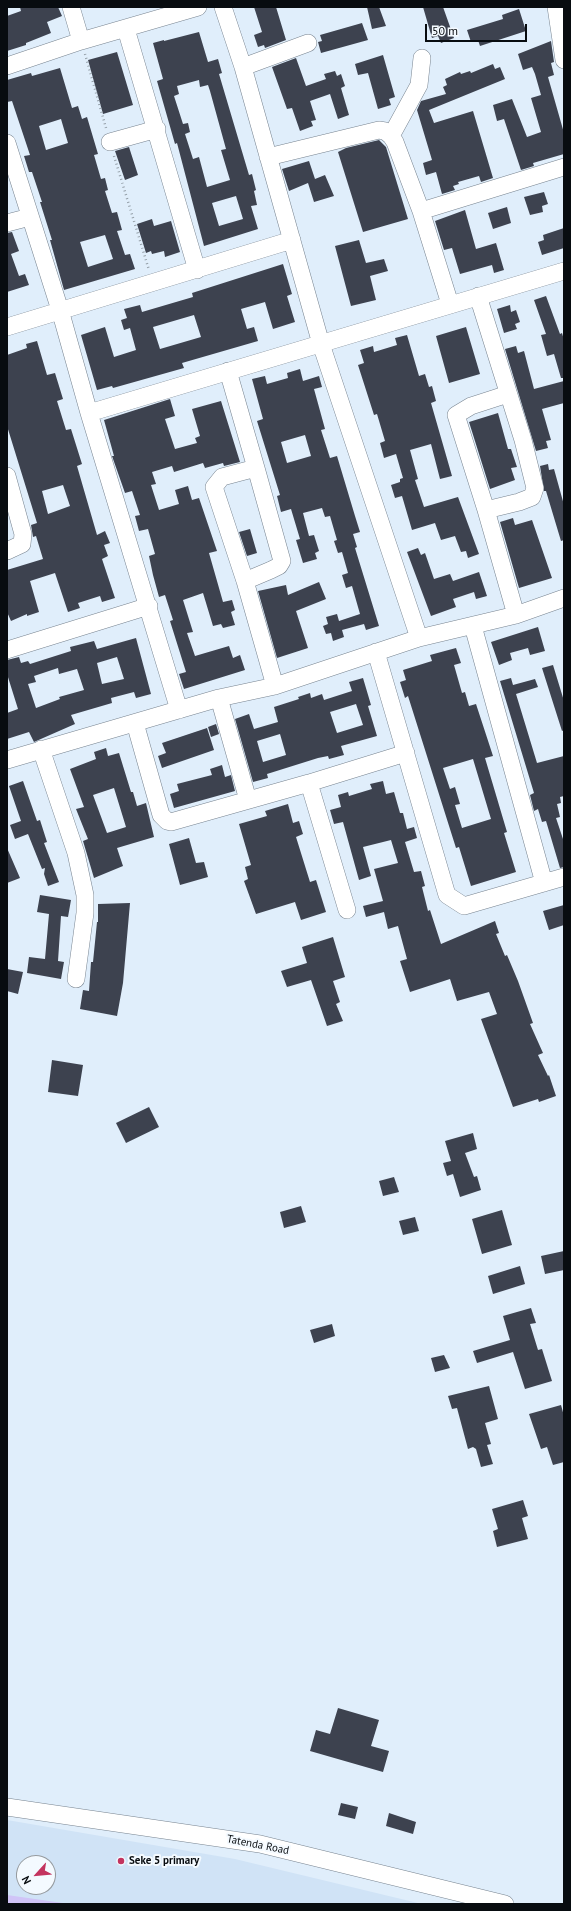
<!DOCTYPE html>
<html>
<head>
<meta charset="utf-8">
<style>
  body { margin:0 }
  #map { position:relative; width:571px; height:1911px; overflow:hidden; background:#e0eefb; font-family:"PT Sans",sans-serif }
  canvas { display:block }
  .frame { position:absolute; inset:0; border:8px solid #080c10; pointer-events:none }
  .north { position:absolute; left:16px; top:1855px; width:40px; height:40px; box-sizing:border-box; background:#f4faff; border:1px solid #969b9f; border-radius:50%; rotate:243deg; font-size:11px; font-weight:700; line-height:16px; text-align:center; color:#080c10 }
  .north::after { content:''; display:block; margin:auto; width:14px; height:18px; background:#c3345f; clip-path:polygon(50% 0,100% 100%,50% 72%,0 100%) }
  .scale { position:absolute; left:425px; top:24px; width:102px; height:18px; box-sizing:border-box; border:2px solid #080c10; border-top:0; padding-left:5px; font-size:12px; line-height:14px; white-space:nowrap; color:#080c10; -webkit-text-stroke:3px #f4faff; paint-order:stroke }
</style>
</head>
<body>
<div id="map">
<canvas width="571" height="1911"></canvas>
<div class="frame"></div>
<div class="north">N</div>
<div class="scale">50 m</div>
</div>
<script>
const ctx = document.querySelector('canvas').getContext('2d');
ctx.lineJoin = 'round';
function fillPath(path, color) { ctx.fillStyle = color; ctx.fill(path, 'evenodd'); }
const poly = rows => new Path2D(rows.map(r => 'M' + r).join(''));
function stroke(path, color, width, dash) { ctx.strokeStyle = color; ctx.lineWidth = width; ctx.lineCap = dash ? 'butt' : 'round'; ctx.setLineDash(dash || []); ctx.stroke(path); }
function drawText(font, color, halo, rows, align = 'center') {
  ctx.font = font + ' "PT Sans",sans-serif'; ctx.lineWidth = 4; ctx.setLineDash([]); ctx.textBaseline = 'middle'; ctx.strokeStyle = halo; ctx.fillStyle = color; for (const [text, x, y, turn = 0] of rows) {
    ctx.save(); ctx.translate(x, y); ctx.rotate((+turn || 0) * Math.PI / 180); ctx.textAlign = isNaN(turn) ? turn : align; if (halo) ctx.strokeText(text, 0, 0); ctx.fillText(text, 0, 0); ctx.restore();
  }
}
fillPath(poly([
  [7,1820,235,1859,422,1904,7,1904],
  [24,1863,48,1863,48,1887,24,1887]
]), '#d0e3f6');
fillPath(poly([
  [7,1895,70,1904,7,1904]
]), '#d0c4f7');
fillPath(poly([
  [20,7,58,7,62,16,47,22,51,33,26,43,26,45,7,51,7,16,21,11],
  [254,7,276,7,286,40,265,48,264,45,258,47,254,35,262,32],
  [367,7,379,7,386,26,372,29],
  [423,7,443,7,454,38,441,43,438,36,432,38],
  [519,9,526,31,480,46,478,40,471,42,467,30,503,19,502,15],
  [362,23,368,40,321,53,318,42,322,41,320,35],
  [199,32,208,62,218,59,222,73,219,74,249,175,252,174,256,190,254,191,257,205,251,206,258,229,204,246,177,143,175,144,157,81,163,79,153,43,164,40,164,41],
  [199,80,200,87,208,85,210,91,226,149,221,150,230,180,207,187,199,157,193,159,185,134,190,132,188,123,183,124,174,96,179,94,177,86],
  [236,196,243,219,219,226,212,203],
  [551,41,554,62,551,63,554,75,548,77,564,133,564,154,533,163,534,166,521,170,504,119,497,121,493,105,512,99,527,137,541,132,531,98,541,95,535,74,532,67,523,70,518,54],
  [117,52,133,105,103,114,88,60],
  [383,55,395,97,389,99,391,105,378,109,368,73,358,75,355,64],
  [296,58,306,86,326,79,324,74,335,71,337,76,341,74,345,86,341,88,349,115,338,119,330,94,310,101,316,120,311,121,313,126,300,131,292,108,287,109,272,67],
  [493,64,495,69,500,67,505,79,429,110,434,123,473,111,493,178,481,182,479,176,458,182,459,184,453,186,455,190,442,194,436,172,426,175,423,163,432,160,417,110,421,101,446,94,443,87,447,85,445,79,460,72,461,74,470,71,471,73],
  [60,68,72,108,78,106,82,119,87,117,98,154,94,155,101,179,105,178,108,190,105,191,112,213,117,212,122,230,117,231,125,255,130,254,135,269,64,290,50,240,52,240,40,202,42,202,32,172,29,172,24,156,30,155,12,101,7,102,7,80,31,73,32,76],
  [61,119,68,143,46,150,39,126],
  [105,235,113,259,88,267,80,242],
  [379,140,386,147,408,219,363,232,338,152,346,148],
  [129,147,138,175,125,180,115,151],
  [309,161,315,179,325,175,334,196,314,202,308,183,289,191,282,169],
  [544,192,548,204,542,206,543,212,530,215,524,197],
  [507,207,511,223,493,229,488,213],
  [465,210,476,249,496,243,504,270,494,273,492,265,460,274,452,248,444,250,435,221],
  [152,219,154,226,171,221,180,252,165,257,164,251,152,254,151,251,146,253,137,224],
  [564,228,564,248,542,255,538,242,544,240,543,235],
  [12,232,19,251,11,254,19,276,25,274,29,285,7,292,7,233],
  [359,240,366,263,384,259,388,271,370,276,376,300,351,306,335,246],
  [283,264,292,294,287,296,295,322,273,329,265,302,241,309,247,329,254,327,258,341,182,363,184,368,113,388,112,386,97,390,81,335,105,327,114,357,136,350,130,328,124,330,121,320,127,318,124,309,140,305,142,312,193,297,192,293],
  [194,315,201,337,160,349,153,327],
  [546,296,560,334,562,333,564,340,564,378,561,378,554,354,547,356,541,335,546,334,534,300],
  [510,305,511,312,516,310,520,322,515,324,517,329,504,333,497,309],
  [466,327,480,374,449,383,436,336],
  [407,335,419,376,425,374,429,387,432,386,436,401,431,403,452,476,440,479,431,444,410,450,418,479,415,480,424,507,458,497,479,554,468,558,466,551,461,552,455,536,441,540,435,523,412,530,402,496,395,498,391,485,400,482,400,479,403,478,396,454,384,458,380,443,385,441,377,414,374,415,358,365,364,363,360,350,373,346,374,352,397,345,395,338],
  [37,341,47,375,55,373,63,399,57,401,66,430,71,429,82,464,77,466,97,535,105,531,110,543,104,545,108,556,102,559,115,598,102,602,100,596,78,603,80,608,68,612,55,573,30,581,39,612,27,616,27,614,11,621,7,612,7,570,43,559,36,536,33,537,31,525,37,523,7,426,7,355,27,348,26,344],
  [63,485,70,506,48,514,42,491],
  [516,346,518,353,524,351,534,389,564,381,564,403,542,409,551,440,546,441,548,448,536,451,505,349],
  [300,369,303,381,319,376,322,387,314,389,325,429,321,430,330,458,337,456,355,516,360,532,353,534,357,547,355,548,379,626,366,630,364,624,342,630,344,637,333,641,331,633,326,634,323,626,328,624,326,617,337,614,339,621,360,614,352,586,346,588,342,575,348,573,342,552,338,553,334,541,337,540,330,516,325,517,322,508,303,513,309,536,314,535,319,551,315,553,317,559,303,563,296,540,300,539,291,509,281,512,277,496,280,495,257,421,263,419,252,379,265,376,267,384,288,378,287,373],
  [305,435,311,456,287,463,281,442],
  [170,399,175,416,165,419,175,449,197,443,195,438,200,436,192,409,221,401,240,462,224,466,223,463,205,468,203,463,174,472,172,466,152,472,156,484,151,485,159,510,179,504,175,490,188,486,192,500,199,498,217,551,209,553,223,602,232,600,235,610,231,612,235,625,223,628,221,624,213,626,203,593,183,600,193,632,187,633,195,656,229,646,233,658,240,655,245,670,184,689,179,674,186,672,170,621,173,620,165,595,159,597,153,575,149,556,155,554,148,529,139,531,135,516,140,515,132,491,125,493,112,456,114,456,104,420],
  [498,413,508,449,511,449,517,467,511,468,515,480,490,489,469,422],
  [548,464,549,470,554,469,564,505,564,540,561,541,546,491,544,491,540,466],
  [513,518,515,525,532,520,552,578,519,588,500,522],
  [250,529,257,553,247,556,239,532],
  [418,548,421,555,425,553,434,579,450,574,453,581,479,572,487,596,476,599,474,592,453,599,456,607,431,616,407,552],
  [319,582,326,599,296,611,308,648,277,658,258,591,286,585,288,595],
  [538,627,545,651,530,655,528,648,510,653,512,660,499,665,491,642],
  [136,638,151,694,136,698,134,692,111,698,112,703,71,715,75,724,34,742,29,732,7,739,7,713,18,709,7,674,7,660,19,657,21,663,28,661,30,664,71,651,70,647,94,641,97,649],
  [117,657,124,679,102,684,97,663],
  [58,668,59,674,77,669,84,690,59,697,60,699,36,708,28,684,36,682,34,676],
  [456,648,461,663,454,665,462,693,465,692,469,706,476,704,493,756,485,758,507,832,504,833,516,872,471,886,459,847,456,848,408,696,405,698,400,682,406,680,403,670,432,661,430,655],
  [473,759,491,819,462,828,455,805,460,804,455,787,450,789,443,768],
  [553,665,564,701,564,730,562,731,542,668],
  [363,678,371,705,368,706,377,736,341,746,344,755,329,759,328,756,318,758,267,774,268,778,253,782,235,719,249,714,254,729,278,722,274,707,299,699,298,697,310,693,311,698,322,694,324,700,352,691,349,682],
  [356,704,363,725,337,733,330,712],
  [280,734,286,755,263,762,257,741],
  [511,678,513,685,535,679,538,687,516,694,537,763,564,756,564,796,560,797,561,803,557,804,560,817,556,818,564,842,564,867,560,868,546,821,542,822,538,809,534,811,530,795,534,793,500,681],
  [216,724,219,734,211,737,208,727],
  [207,728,214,750,162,768,158,756,166,753,162,743],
  [106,748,108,756,119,753,131,792,133,792,137,806,146,803,154,837,117,848,123,866,94,878,83,841,88,839,76,809,84,807,70,769,96,759,94,752],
  [114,788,126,827,107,833,93,795],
  [222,765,225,777,231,775,235,791,174,808,170,794,179,791,177,784,212,775,210,769],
  [23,781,37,821,40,820,47,842,44,843,59,882,48,886,44,874,45,868,42,869,28,834,15,839,10,825,21,821,9,786],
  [383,781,386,794,394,792,400,813,403,813,407,829,414,827,417,838,405,842,414,872,421,871,425,886,422,887,428,911,430,910,441,944,495,921,499,933,496,934,505,956,507,955,518,981,533,1023,530,1024,543,1053,538,1055,548,1076,549,1075,556,1096,539,1102,538,1099,513,1107,481,1019,497,1014,489,992,457,1001,450,979,410,992,400,961,407,959,398,926,388,929,384,912,366,917,363,906,383,901,374,869,398,863,391,840,363,847,371,876,359,880,343,822,334,824,330,810,341,807,338,795,348,792,349,796,372,789,370,784],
  [288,804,293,823,299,821,303,834,296,837,310,882,316,880,326,912,301,920,295,902,256,914,244,881,248,879,245,867,251,865,239,824,267,816,265,811],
  [189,838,196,863,204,862,208,877,180,885,169,844],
  [7,848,20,878,7,883],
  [40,895,71,900,68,917,61,916,58,961,64,962,61,979,27,973,29,957,45,959,49,914,37,912],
  [130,903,123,983,117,1016,80,1009,83,990,89,991,91,962,93,962,97,922,98,922,98,904],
  [564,905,564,925,549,930,543,911],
  [333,937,345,977,333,981,340,1002,336,1004,343,1021,327,1026,311,980,287,987,281,971,307,963,302,947],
  [7,969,23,972,18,994,7,991],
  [52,1060,83,1065,78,1096,48,1092],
  [149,1107,159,1127,126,1143,116,1123],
  [473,1133,477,1149,465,1153,474,1177,477,1176,481,1190,460,1197,453,1174,447,1176,443,1163,451,1161,445,1141],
  [394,1177,399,1192,383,1196,379,1181],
  [301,1206,306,1222,284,1228,280,1212],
  [502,1210,512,1245,482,1254,472,1219],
  [415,1217,419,1231,403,1235,399,1221],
  [564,1251,564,1270,545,1274,541,1256],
  [520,1266,525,1284,493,1294,488,1276],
  [531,1308,536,1323,530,1324,538,1350,542,1349,552,1381,525,1389,513,1352,477,1363,473,1351,510,1340,503,1316],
  [332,1324,335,1336,314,1343,310,1330],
  [444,1355,450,1368,435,1372,431,1358],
  [489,1386,498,1419,485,1423,491,1444,487,1445,493,1464,481,1467,476,1449,473,1447,468,1449,457,1408,452,1409,448,1396],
  [561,1405,564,1416,564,1462,553,1465,547,1447,541,1449,529,1414],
  [523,1500,528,1516,522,1518,528,1539,497,1547,493,1531,498,1529,492,1509],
  [338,1708,379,1720,371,1746,389,1751,383,1772,310,1751,316,1730,330,1734],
  [341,1803,358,1807,355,1819,338,1815],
  [389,1813,416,1822,413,1834,386,1826]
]), '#3d424f');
const minor = poly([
  [71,7,81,41],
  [223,7,243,67,321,344,419,638],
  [556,7,564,60],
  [126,29,197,270],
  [7,66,81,41,198,7],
  [243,67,308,43],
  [391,136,419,85,422,58],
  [110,142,157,129],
  [7,143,60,310,89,413,179,710],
  [268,157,379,130,385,131,391,136,395,142,421,211,450,304],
  [421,211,564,167],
  [7,223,30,217],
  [478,296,523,440,535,488,532,497,519,502,486,510,516,615],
  [7,327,292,240],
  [228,371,256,468,222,477,214,487,245,581,275,686],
  [89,413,564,271],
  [7,476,23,534,22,544,7,551],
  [486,510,456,415,471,406,508,394],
  [245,581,271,570,279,566,282,561,256,468],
  [473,626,544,883],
  [7,650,149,606],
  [376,652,447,895,464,906,564,877],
  [219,698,248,800],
  [135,723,161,815,167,821,171,822,309,783,406,753],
  [41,749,76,853,85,895,85,913,76,979],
  [7,760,219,698,275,686,419,638,516,615,564,598],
  [309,783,347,910],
  [7,1807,260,1844,505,1904]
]);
stroke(minor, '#788490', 18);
stroke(poly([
  [85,54,106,128],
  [114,156,149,270]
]), '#96a1aa', 2.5, [1, 3]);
stroke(minor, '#fff', 17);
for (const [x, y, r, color] of [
  [121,1861,4,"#c3345f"]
]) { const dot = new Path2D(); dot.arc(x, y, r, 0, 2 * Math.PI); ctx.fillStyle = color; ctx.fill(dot); stroke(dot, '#f4faff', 1.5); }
drawText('11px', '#080c10', '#f4faff', [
  ["Tatenda Road",258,1845,11]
]);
drawText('bold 11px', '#080c10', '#f4faff', [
  ["Seke 5 primary",129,1861]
], 'left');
</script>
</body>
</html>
